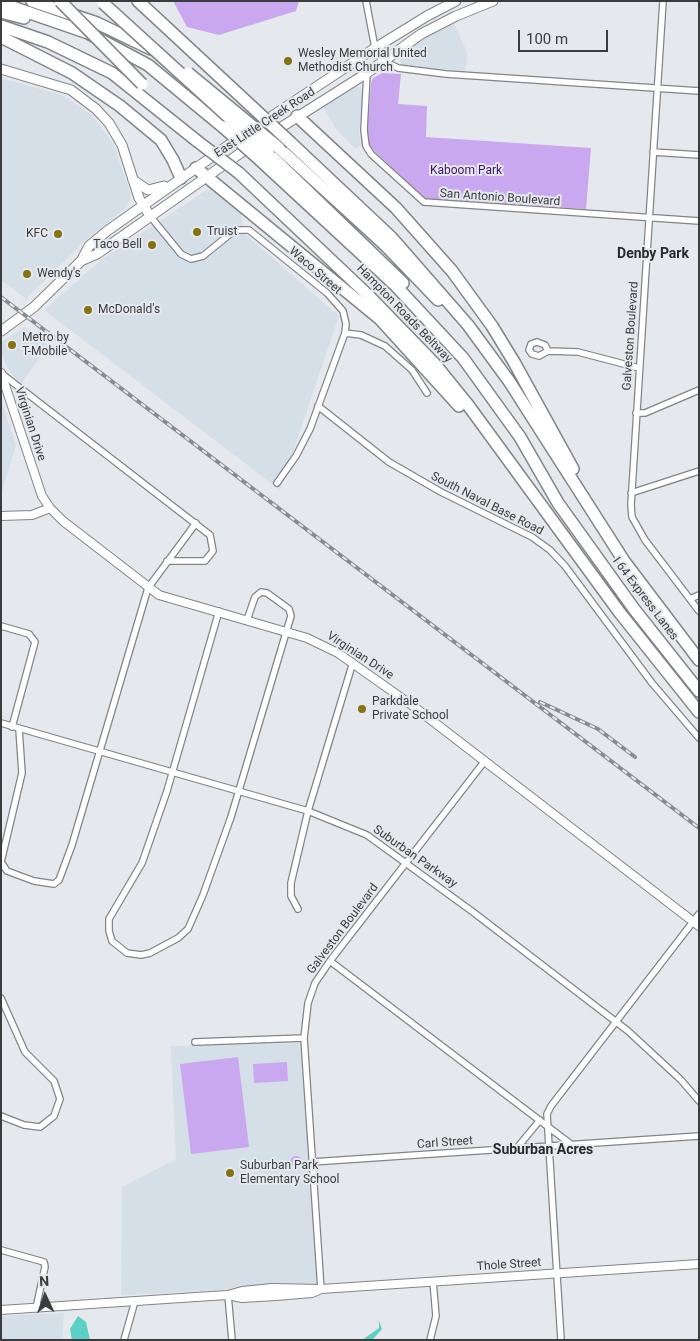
<!DOCTYPE html>
<html>
<head>
<meta charset="utf-8">
<style>
  body { margin:0 }
  #map { position:relative; width:700px; height:1341px; overflow:hidden; background:#e5e9ed; font-family:Roboto,sans-serif }
  canvas { display:block }
  .frame { position:absolute; inset:0; border:2px solid #3b3c3e; pointer-events:none }
  .north { position:absolute; left:20px; top:1271px; width:50px; height:50px; -webkit-text-stroke:4px #e5e9ed; paint-order:stroke; rotate:357deg; font-size:14px; font-weight:700; line-height:20px; text-align:center; color:#3b3c3e }
  .north::after { content:''; display:block; margin:auto; width:18px; height:22px; background:#3b3c3e; clip-path:polygon(50% 0,100% 100%,50% 72%,0 100%) }
  .scale { position:absolute; left:518px; top:30px; width:90px; height:22px; box-sizing:border-box; border:2px solid #3b3c3e; border-top:0; padding-left:6px; font-size:15px; line-height:18px; white-space:nowrap; color:#3b3c3e; -webkit-text-stroke:4px #e5e9ed; paint-order:stroke }
</style>
</head>
<body>
<div id="map">
<canvas width="700" height="1341"></canvas>
<div class="frame"></div>
<div class="north">N</div>
<div class="scale">100 m</div>
</div>
<script>
const ctx = document.querySelector('canvas').getContext('2d');
ctx.lineJoin = 'round';
function fillPath(path, color) { ctx.fillStyle = color; ctx.fill(path, 'evenodd'); }
const poly = rows => new Path2D(rows.map(r => 'M' + r).join(''));
function stroke(path, color, width, dash) { ctx.strokeStyle = color; ctx.lineWidth = width; ctx.lineCap = dash ? 'butt' : 'round'; ctx.setLineDash(dash || []); ctx.stroke(path); }
function drawText(font, color, halo, rows, align = 'center') {
  ctx.font = font + ' Roboto,sans-serif'; ctx.lineWidth = 4; ctx.setLineDash([]); ctx.textBaseline = 'middle'; ctx.strokeStyle = halo; ctx.fillStyle = color; for (const [text, x, y, turn = 0] of rows) {
    ctx.save(); ctx.translate(x, y); ctx.rotate((+turn || 0) * Math.PI / 180); ctx.textAlign = isNaN(turn) ? turn : align; if (halo) ctx.strokeText(text, 0, 0); ctx.fillText(text, 0, 0); ctx.restore();
  }
}
fillPath(poly([
  [453,22,467,52,466,71,406,67,401,64,400,58,402,53,429,34],
  [1,78,62,95,93,116,113,143,131,195,127,207,86,240,26,299,1,280],
  [352,86,360,87,363,93,359,134,362,145,355,148,336,129,322,105],
  [211,187,241,214,244,233,339,316,280,490,44,310,100,261],
  [25,327,48,345,22,383,15,378,7,367,1,352,1,342],
  [1,400,16,445,1,495],
  [301,1043,318,1285,121,1295,122,1187,176,1159,171,1046],
  [64,1313,62,1340,1,1340,1,1316]
]), '#d5dfe8');
fillPath(poly([
  [173,1,299,1,296,11,219,35,187,27],
  [382,73,401,74,398,104,427,106,426,137,591,148,586,209,426,199,370,147,367,137,371,83,373,78],
  [238,1057,249,1147,191,1154,180,1064],
  [287,1062,288,1081,254,1083,253,1064],
  '290 1162a6 6 0 1 1 12 0a6 6 0 1 1-12 0Z'
]), '#caa8f0');
fillPath(poly([
  [78,1316,86,1322,90,1340,72,1340,70,1329],
  [379,1321,382,1329,375,1337,372,1340,362,1340,379,1328]
]), '#5ad1c4');
const minor = poly([
  [366,1,375,48,384,61,398,68,446,74,699,91],
  [663,1,631,505,632,517,645,540,699,611],
  [367,73,364,130,366,146,371,154,424,202,699,221],
  [653,152,699,155],
  [150,216,181,254,191,259,203,256,235,230,249,230,327,293,343,311,346,324,345,333,310,429,296,456,277,483],
  [345,333,361,335,385,346,412,370,427,393],
  [537,342,545,345,548,351,539,356,532,354,529,350,531,344,537,342],
  [548,351,578,352,639,368],
  [2,374,210,535,213,551,205,561,167,561],
  [318,406,389,462,441,492,532,537,550,550,565,566,652,683,699,738],
  [636,413,645,413,699,390],
  [631,493,699,471],
  [690,599,699,595],
  [219,611,167,791,142,863,109,919,109,931,112,941,127,953,141,955,150,953,178,938,188,929,203,895,231,817,291,616,289,609,267,593,261,592,255,597,247,620],
  [1,626,29,634,35,642,12,727],
  [1,723,308,811,367,835,473,912,628,1031,681,1080,699,1101],
  [19,729,22,773,1,862,7,871,34,881,54,884,59,880,72,845,148,588,196,523],
  [298,909,291,896,291,883,308,811,353,662],
  [330,961,572,1145],
  [1,998,25,1052,54,1081,60,1099,54,1116,40,1127,24,1125,1,1116],
  [195,1042,304,1038],
  [516,1149,540,1120],
  [312,1162,699,1136],
  [1,1250,44,1262,45,1267,36,1308],
  [321,1289,304,1038,308,1003,315,983,330,961,484,762],
  [228,1295,232,1340],
  [124,1340,135,1301],
  [430,1340,436,1316,433,1281],
  [561,1340,547,1114,551,1106,699,914]
]);
const tertiary = poly([
  [1,373,42,496,50,508,63,521,159,595,307,638,338,653,413,706,699,926],
  [1,516,32,515,50,508],
  [228,1295,242,1291,272,1288,321,1289,699,1264],
  [1,1310,211,1296,228,1295,242,1298,276,1296,312,1293,319,1290]
]);
const secondary = poly([
  [1,69,71,90,96,109,109,123,122,145,139,198,150,216]
]);
const primary = poly([
  [251,130,375,48,427,16,456,1],
  [133,180,148,190,164,186],
  [81,261,97,254,242,152,367,73,421,34,456,16,493,1],
  [1,331,34,307,81,261,89,246,107,231,240,137]
]);
const motorway = poly([
  [32,1,97,23,151,49],
  [138,1,194,53],
  [1,3,88,33,148,65,223,127],
  [1,12,24,18],
  [1,26,48,42,112,73,197,141],
  [1,37,72,73,120,106,161,140,173,160,181,178],
  [297,116,396,208,452,271,492,326,514,362,573,469],
  [291,143,392,238,468,325,509,381,624,561,699,660],
  [279,148,385,245,438,300],
  [269,154,403,283],
  [260,160,395,285,463,358,520,437,558,503,634,609,699,691],
  [196,168,380,319,459,406],
  [239,173,370,297,434,363,468,405,620,613,699,712]
]);
stroke(minor, '#818488', 8);
stroke(tertiary, '#818488', 10);
stroke(secondary, '#818488', 11);
stroke(primary, '#818488', 11);
stroke(motorway, '#818488', 14);
stroke(minor, '#fff', 5.5);
stroke(tertiary, '#fff', 8);
stroke(secondary, '#fff', 9);
stroke(primary, '#fff', 9);
stroke(motorway, '#fff', 11);
const rail = poly([
  [1,297,699,828],
  [540,702,598,729,635,757]
]);
stroke(rail, '#898b8e', 4);
stroke(rail, '#e5e9ed', 2, [5.5]);
const motorwayBridge = poly([
  [60,1,142,84],
  [103,3,269,154],
  [194,53,291,143],
  [188,73,279,148],
  [223,127,260,160],
  [197,141,239,173]
]);
stroke(motorwayBridge, '#818488', 14, []);
stroke(motorwayBridge, '#fff', 11);
for (const [x, y, r, color] of [
  [288,61,5,"#877213"],
  [197,232,5,"#877213"],
  [58,234,5,"#877213"],
  [152,245,5,"#877213"],
  [27,274,5,"#877213"],
  [88,310,5,"#877213"],
  [12,345,5,"#877213"],
  [362,709,5,"#877213"],
  [230,1173,5,"#877213"]
]) { const dot = new Path2D(); dot.arc(x, y, r, 0, 2 * Math.PI); ctx.fillStyle = color; ctx.fill(dot); stroke(dot, '#e5e9ed', 2); }
drawText('12px', '#3b3c3e', '#e5e9ed', [
  ["Wesley Memorial United",298,54],
  ["Methodist Church",298,68],
  ["Truist",207,232],
  ["KFC",48,234,"right"],
  ["Taco Bell",142,245,"right"],
  ["Wendy's",37,274],
  ["McDonald's",98,310],
  ["Metro by",22,338],
  ["T-Mobile",22,352],
  ["Parkdale",372,702],
  ["Private School",372,716],
  ["Suburban Park",240,1166],
  ["Elementary School",240,1180]
], 'left');
drawText('12px', '#3b3c3e', '#e5e9ed', [
  ["East Little Creek Road",265,123,-33],
  ["San Antonio Boulevard",500,198,4],
  ["Waco Street",315,271,41],
  ["Hampton Roads Beltway",404,314,46],
  ["Galveston Boulevard",631,336,-86],
  ["Virginian Drive",30,424,72],
  ["South Naval Base Road",487,504,27],
  ["I 64 Express Lanes",645,599,53],
  ["Virginian Drive",360,656,33],
  ["Suburban Parkway",415,857,35],
  ["Galveston Boulevard",343,929,-53],
  ["Carl Street",445,1143,-4],
  ["Thole Street",509,1265,-4]
]);
drawText('12px', '#441369', '#e5e9ed', [
  ["Kaboom Park",466,171]
]);
drawText('bold 14px', '#282b2e', '#e5e9ed', [
  ["Denby Park",653,254],
  ["Suburban Acres",543,1150]
]);
</script>
</body>
</html>
